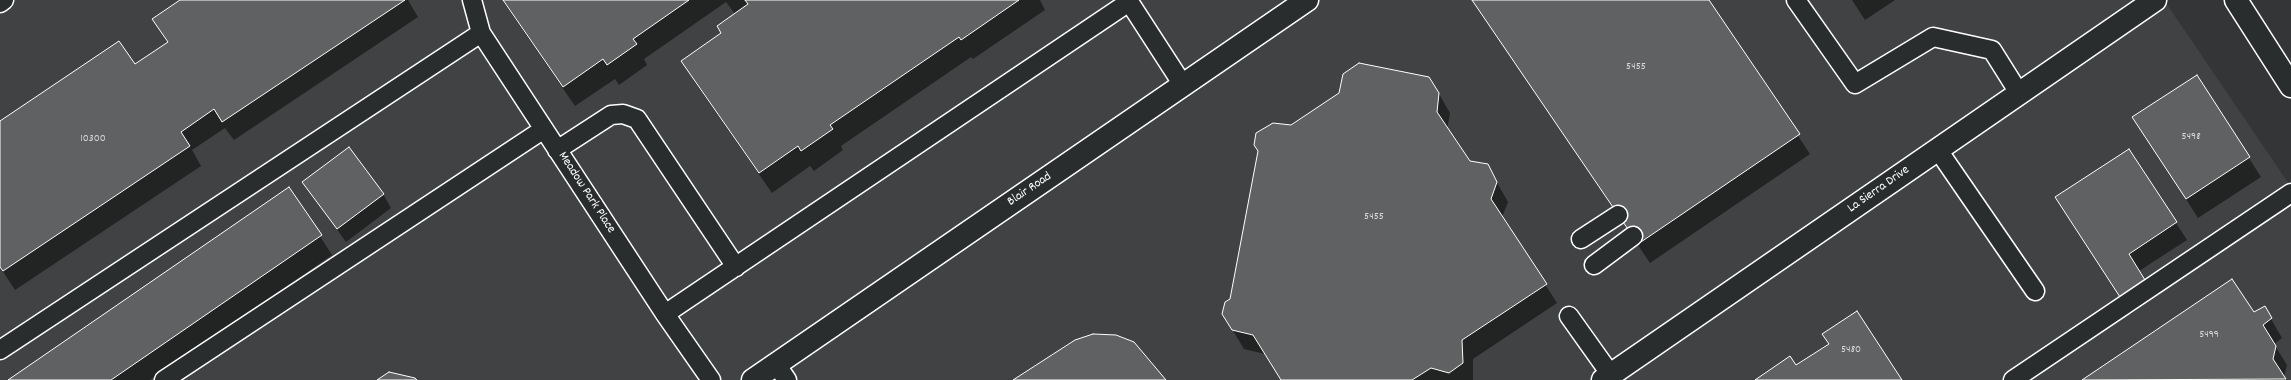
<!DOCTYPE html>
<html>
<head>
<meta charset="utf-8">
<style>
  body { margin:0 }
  canvas { display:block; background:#333536 }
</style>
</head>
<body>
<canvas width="2291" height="380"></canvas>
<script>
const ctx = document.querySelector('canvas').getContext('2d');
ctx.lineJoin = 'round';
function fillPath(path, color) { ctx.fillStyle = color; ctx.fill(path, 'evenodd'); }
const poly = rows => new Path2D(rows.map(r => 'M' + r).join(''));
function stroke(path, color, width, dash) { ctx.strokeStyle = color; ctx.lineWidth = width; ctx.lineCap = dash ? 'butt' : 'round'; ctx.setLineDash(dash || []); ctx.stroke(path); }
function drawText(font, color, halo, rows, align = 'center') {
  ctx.font = font + ' Dekko,sans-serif'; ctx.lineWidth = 4; ctx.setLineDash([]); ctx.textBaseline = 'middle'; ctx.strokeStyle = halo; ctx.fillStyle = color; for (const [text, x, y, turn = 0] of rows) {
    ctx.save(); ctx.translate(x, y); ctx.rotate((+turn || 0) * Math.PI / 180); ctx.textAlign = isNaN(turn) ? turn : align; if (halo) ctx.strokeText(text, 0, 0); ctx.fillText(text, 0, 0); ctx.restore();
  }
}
fillPath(poly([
  [0,0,2164,0,2291,187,2291,380,0,380]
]), '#404243');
fillPath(poly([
  [182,0,408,0,418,17,234,140,225,128,192,150,201,166,15,290,0,267,0,122,135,66,168,43,153,19],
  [502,0,1040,0,1045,10,973,59,971,57,841,146,843,150,814,171,810,166,772,193,694,81,682,61,722,33,735,14,726,2,644,59,647,65,619,85,615,79,575,106],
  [1473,0,1708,0,1810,154,1650,263],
  [1852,0,1895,0,1865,20],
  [2197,76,2261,177,2198,218,2134,117],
  [1439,94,1450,113,1447,130,1469,162,1487,165,1508,202,1502,217,1557,303,1473,359,1473,380,1281,380,1265,354,1244,349,1223,314,1231,299,1291,126],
  [2129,150,2187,240,2139,271,2155,297,2131,314,2057,198],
  [303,182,383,194,391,208,346,242],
  [289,188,332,255,150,380,10,380],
  [2232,280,2254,314,2264,307,2282,338,2274,344,2287,365,2284,377,2286,380,2084,380]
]), '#0007');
const building = poly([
  [180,0,405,0,222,122,214,109,181,132,190,146,3,271,0,267,0,121,119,41,135,64,168,42,152,19,180,0],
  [503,0,689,0,633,39,637,44,607,65,603,59,563,87,503,0],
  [745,0,1019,0,961,40,959,37,830,125,833,129,801,151,798,146,759,173,681,61,721,33,717,26,748,4,745,0],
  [1472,0,1709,0,1800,134,1638,244,1472,0],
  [1359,63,1429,77,1439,93,1437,112,1470,161,1488,164,1497,182,1491,199,1547,284,1462,340,1463,363,1449,373,1431,368,1412,380,1281,380,1253,335,1232,330,1222,314,1225,302,1230,299,1258,151,1254,145,1256,133,1273,123,1291,125,1339,93,1343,74,1359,63],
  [2197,75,2250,157,2186,199,2132,117,2197,75],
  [349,147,384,194,337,229,302,182,349,147],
  [2129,149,2177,222,2129,254,2145,280,2120,297,2055,197,2129,149],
  [289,187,322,235,111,380,8,380,289,187],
  [2232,279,2254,312,2265,306,2272,318,2263,325,2276,346,2273,359,2286,379,2082,380,2232,279],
  [1857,311,1902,380,1755,380,1790,356,1796,365,1829,344,1822,334,1857,311],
  [1093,334,1116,335,1134,342,1166,380,1013,380,1075,340,1093,334],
  [389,372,415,378,417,380,377,380,389,372]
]);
fillPath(building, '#5f6162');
stroke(building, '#fff', 1);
const lane = poly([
  [472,0,481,33,665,314,711,380],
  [1128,0,1183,85],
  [1796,0,1855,84,1933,37,1992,50,2019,93],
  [0,3,4,0],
  [557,150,611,115,623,114,637,119,736,267],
  [1938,150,2035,291],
  [1581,239,1618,215],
  [1594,265,1633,236],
  [665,314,1129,2],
  [1569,316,1611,375],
  [0,350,481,33],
  [776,364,787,380],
  [164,380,544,129],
  [2013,380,2291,193]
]);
const street = poly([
  [753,380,1307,0],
  [1603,380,2155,0]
]);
const secondary = poly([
  [2236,0,2291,86]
]);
stroke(lane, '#fff', 21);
stroke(street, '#fff', 25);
stroke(secondary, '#fff', 25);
stroke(lane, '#2a2d2e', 18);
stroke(street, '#2a2d2e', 22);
stroke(secondary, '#2a2d2e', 22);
drawText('11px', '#d7d8d8', null, [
  ["5455",1636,67],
  ["5498",2191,137],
  ["10300",93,139],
  ["5455",1374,217],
  ["5499",2209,335],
  ["5480",1851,350]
]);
drawText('13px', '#fff', '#2a2d2e', [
  ["Blair Road",1030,190,-34],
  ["La Sierra Drive",1879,190,-35],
  ["Meadow Park Place",586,193,57]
]);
</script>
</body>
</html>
